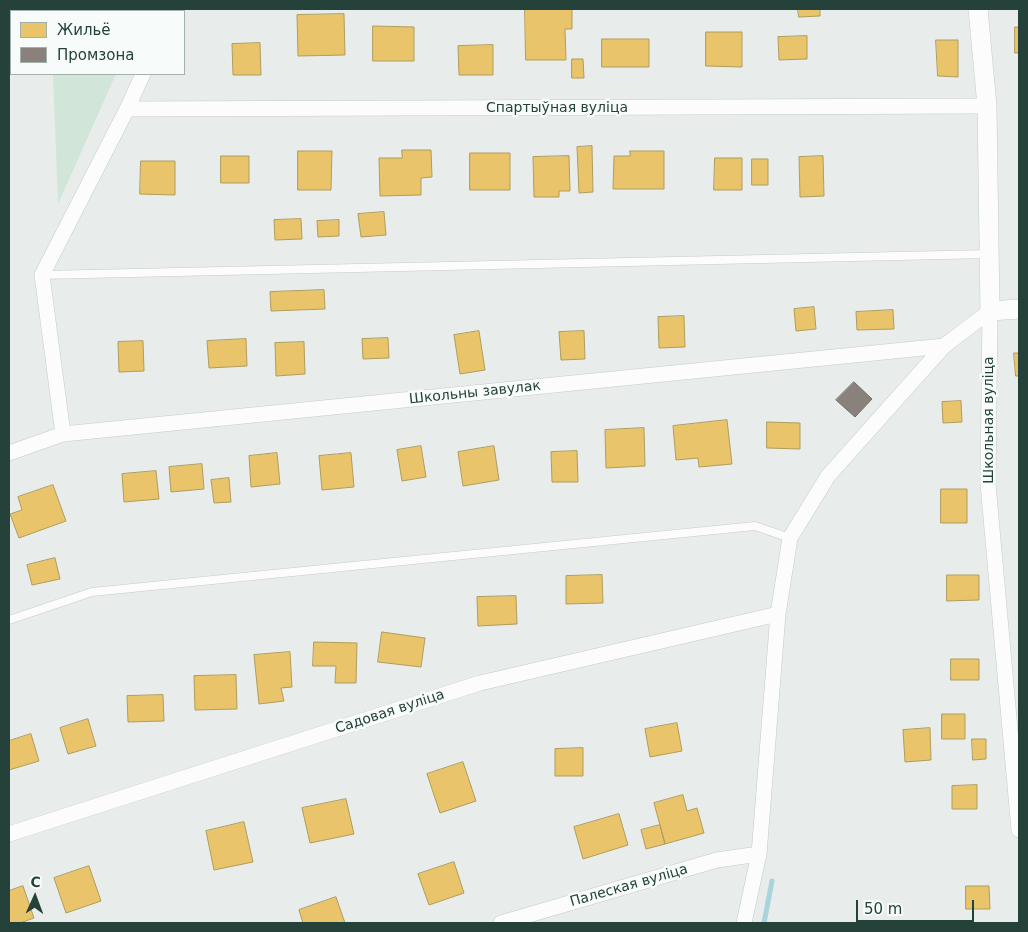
<!DOCTYPE html>
<html>
<head>
<meta charset="utf-8">
<style>
  body { margin:0 }
  #map { position:relative; width:1028px; height:932px; overflow:hidden; background:#e8edeb; font-family:"DejaVu Sans",sans-serif }
  canvas { display:block }
  .frame { position:absolute; inset:0; border:10px solid #24423a; pointer-events:none }
  .legend { position:absolute; left:10px; top:10px; width:175px; height:65px; box-sizing:border-box; background:#f7fbf9; border:1px solid #a3b1ad; margin:0; padding:6px 9px; list-style:none; font-size:15px; color:#24423a }
  .legend li { display:flex; align-items:center; gap:10px; height:25px }
  .legend b { width:25px; border:1px solid #a3b1ad }
  .north { position:absolute; left:10px; top:872px; width:50px; height:50px; -webkit-text-stroke:4px #f7fbf9; paint-order:stroke; rotate:2deg; font-size:14px; font-weight:700; line-height:20px; text-align:center; color:#24423a }
  .north::after { content:''; display:block; margin:auto; width:18px; height:22px; background:#24423a; clip-path:polygon(50% 0,100% 100%,50% 72%,0 100%) }
  .scale { position:absolute; left:856px; top:900px; width:118px; height:22px; box-sizing:border-box; border:2px solid #24423a; border-top:0; padding-left:6px; font-size:15px; line-height:18px; white-space:nowrap; color:#24423a; -webkit-text-stroke:4px #f7fbf9; paint-order:stroke }
</style>
</head>
<body>
<div id="map">
<canvas width="1028" height="932"></canvas>
<div class="frame"></div>
<ul class="legend">
<li><b style="height:14px;background:#e9c46a"></b>Жильё</li>
<li><b style="height:14px;background:#8a817c"></b>Промзона</li>
</ul>
<div class="north">С</div>
<div class="scale">50 m</div>
</div>
<script>
const context = document.querySelector('canvas').getContext('2d');
context.lineJoin = 'round';
function fill(path, color) {
  context.fillStyle = color;
  context.fill(path, 'evenodd');
}
function trace(path, color, width, dash) {
  context.strokeStyle = color;
  context.lineWidth = width;
  context.lineCap = dash ? 'butt' : 'round';
  context.setLineDash(dash || []);
  context.stroke(path);
}
function write(font, color, halo, rows, align = 'center') {
  context.font = font + ' "DejaVu Sans",sans-serif';
  context.lineWidth = 5;
  context.setLineDash([]);
  context.textBaseline = 'middle';
  context.strokeStyle = halo;
  context.fillStyle = color;
  for (const [text, x, y, turn = 0] of rows) {
    context.save();
    context.translate(x, y);
    context.rotate((+turn || 0) * Math.PI / 180);
    context.textAlign = isNaN(turn) ? turn : align;
    if (halo) context.strokeText(text, 0, 0);
    context.fillText(text, 0, 0);
    context.restore();
  }
}
fill(new Path2D(`
  M51,9H144L143,11H51Z
  M53,74H116L58,204Z`), '#d1e6d8');
const homes = new Path2D(`
  M525,9H572V29H565L566,60H526Z
  M798,9H820V16L799,17Z
  M344,14L345,55L298,56L297,15Z
  M373,26L414,27V61H373Z
  M1015,27H1019V53H1015Z
  M706,32H742V67L706,66Z
  M807,36V59L779,60L778,37Z
  M602,39H649V67H602Z
  M936,40H958V77L938,76Z
  M260,43L261,75H233L232,44Z
  M493,45V75H459L458,46Z
  M572,59H583L584,78H572Z
  M592,146L593,192L579,193L577,147Z
  M402,150H431L432,177L421,178V195L380,196L379,158H402Z
  M298,151H332L331,190H298Z
  M630,151H664V189H613L614,156H630Z
  M470,153H510V190H470Z
  M221,156H249V183H221Z
  M569,156L570,191H559V197H534L533,157Z
  M823,156L824,196L800,197L799,157Z
  M715,158H742V190H714Z
  M752,159H768V185H752Z
  M141,161H175V195L140,194Z
  M384,212L386,235L361,237L358,214Z
  M301,219L302,239L275,240L274,220Z
  M339,220V236L318,237L317,221Z
  M324,290L325,309L271,311L270,292Z
  M814,307L816,329L796,331L794,309Z
  M893,310L894,329L857,330L856,312Z
  M684,316L685,347L659,348L658,317Z
  M479,331L485,370L460,374L454,335Z
  M584,331L585,359L561,360L559,332Z
  M388,338L389,358L363,359L362,339Z
  M246,339L247,366L209,368L207,341Z
  M143,341L144,371L119,372L118,342Z
  M304,342L305,374L276,376L275,343Z
  M1014,353H1019V376H1016Z
  M961,401L962,422L943,423L942,402Z
  M727,420L732,464L699,467L698,458L676,460L673,426Z
  M767,422L800,423V449L767,448Z
  M644,428L645,466L606,468L605,430Z
  M421,446L426,477L402,481L397,450Z
  M494,446L499,480L463,486L458,452Z
  M577,451L578,482H552L551,452Z
  M277,453L280,484L251,487L249,456Z
  M351,453L354,487L322,490L319,456Z
  M202,464L204,489L171,492L169,467Z
  M156,471L159,499L124,502L122,474Z
  M229,478L231,502L214,503L211,480Z
  M53,485L66,521L19,538L10,514L22,510L18,497Z
  M941,489H967V523H941Z
  M55,558L60,579L32,585L27,565Z
  M602,575L603,603L566,604V576Z
  M947,575H979V600L947,601Z
  M516,596L517,624L478,626L477,597Z
  M382,632L425,638L421,667L378,662Z
  M314,642L357,643L356,683H335L336,666H313Z
  M290,652L292,687L281,688L284,701L259,704L254,655Z
  M951,659H979V680H951Z
  M236,675L237,709L195,710L194,676Z
  M163,695L164,721L128,722L127,696Z
  M942,714H965V739H942Z
  M88,719L96,746L68,754L60,728Z
  M677,723L682,751L650,757L645,729Z
  M930,728L931,760L905,762L903,730Z
  M31,734L39,761L9,770V741Z
  M972,739H986V759L973,760Z
  M583,748V776H555V749Z
  M463,762L476,801L440,813L427,774Z
  M977,785V809H952V786Z
  M683,795L687,811L697,808L704,833L665,844L654,803Z
  M346,799L354,834L310,843L302,808Z
  M619,814L628,845L583,859L574,827Z
  M244,822L253,862L214,870L206,831Z
  M660,825L665,844L646,849L641,830Z
  M454,862L464,893L429,905L418,874Z
  M89,866L101,901L66,913L54,878Z
  M23,886L34,918L20,923H9V891Z
  M966,886H989L990,909H966Z
  M336,897L345,923H303L299,910Z`);
fill(homes, '#e9c46a');
trace(homes, '#ae9d5c', 1);
const industry = new Path2D(`
  M854,382L872,399L855,417L836,400Z`);
fill(industry, '#8a817c');
trace(industry, '#6b6e68', 1);
trace(new Path2D(`
  M764,923L772,881`), '#a9d4db', 5);
const service = new Path2D(`
  M42,275L989,254
  M9,620L92,592L755,526L790,538`);
const minor = new Path2D(`
  M171,11L172,9
  M127,109L987,106
  M990,311L988,484L1019,830
  M63,434L42,275L127,109L143,74
  M9,453L63,434L944,346
  M9,834L480,683L778,614
  M501,923L717,860L759,854
  M744,923L759,854L778,614L790,538L828,476L944,346L990,311`);
const tertiary = new Path2D(`
  M978,9L987,106L990,311L1019,309`);
trace(service, '#c5cac8', 9);
trace(minor, '#c5cac8', 16);
trace(tertiary, '#c5cac8', 20);
trace(service, '#fcfcfc', 8);
trace(minor, '#fcfcfc', 15);
trace(tertiary, '#fcfcfc', 19);
write('14px', '#24423a', '#f7fbf9', [
  ["Спартыўная вуліца",557,108],
  ["Школьны завулак",475,393,-6],
  ["Школьная вуліца",989,420,-90],
  ["Садовая вуліца",390,712,-18],
  ["Палеская вуліца",629,886,-16]
]);
</script>
</body>
</html>
